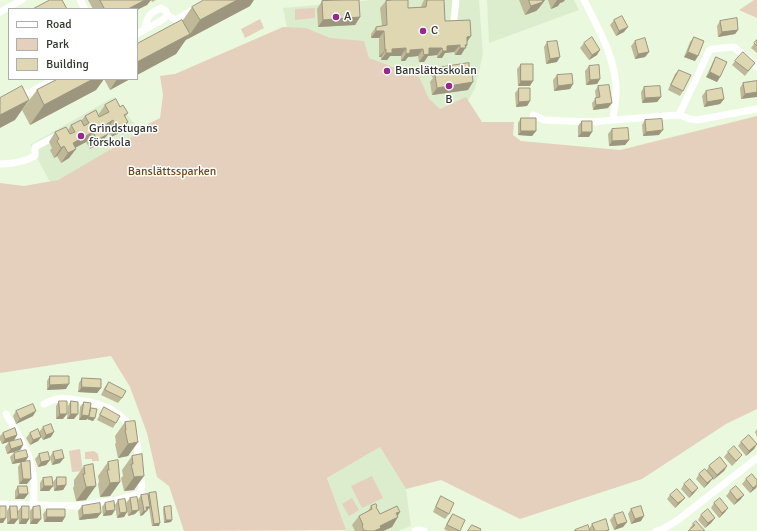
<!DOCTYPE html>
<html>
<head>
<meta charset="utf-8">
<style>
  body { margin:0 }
  #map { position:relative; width:757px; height:531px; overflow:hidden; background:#eaf9de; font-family:Signika,sans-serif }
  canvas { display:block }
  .legend { position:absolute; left:8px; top:8px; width:130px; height:72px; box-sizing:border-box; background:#fff; border:1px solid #adafab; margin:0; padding:5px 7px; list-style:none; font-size:12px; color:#32372d }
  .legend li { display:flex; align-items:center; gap:8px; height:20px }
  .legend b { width:20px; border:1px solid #adafab }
</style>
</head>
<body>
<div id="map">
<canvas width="757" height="531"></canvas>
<ul class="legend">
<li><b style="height:5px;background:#fff"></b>Road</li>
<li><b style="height:11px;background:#e4d0bc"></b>Park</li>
<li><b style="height:11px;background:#ded7b2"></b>Building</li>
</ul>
</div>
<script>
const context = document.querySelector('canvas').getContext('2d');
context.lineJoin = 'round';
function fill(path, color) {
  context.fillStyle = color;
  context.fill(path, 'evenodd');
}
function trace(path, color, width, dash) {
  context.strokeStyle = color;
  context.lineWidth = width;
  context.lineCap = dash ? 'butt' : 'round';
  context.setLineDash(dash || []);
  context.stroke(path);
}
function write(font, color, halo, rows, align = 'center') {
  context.font = font + ' Signika,sans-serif';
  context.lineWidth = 3;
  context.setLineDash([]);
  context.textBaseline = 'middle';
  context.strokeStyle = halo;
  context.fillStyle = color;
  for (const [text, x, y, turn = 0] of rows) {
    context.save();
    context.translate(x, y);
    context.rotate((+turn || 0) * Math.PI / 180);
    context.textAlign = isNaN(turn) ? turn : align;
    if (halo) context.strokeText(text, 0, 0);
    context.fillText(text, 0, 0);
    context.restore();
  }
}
fill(new Path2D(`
  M371,0H479L483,54L475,88L466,105L316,171L283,8Z
  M487,0H574L579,10L489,43Z
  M114,97L140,132L58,180L50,182L30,145Z
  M380,447L406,489L411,526L398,531H346L327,478Z`), '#dcedcd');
fill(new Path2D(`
  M754,0H757V18L739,10Z
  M315,8V18L295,20V9Z
  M260,19L264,28L245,38L241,29Z
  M283,27L306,28L330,38L364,41L369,58L419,77L429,99L440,109L466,97L482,122H514L513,135L521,141L620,150L757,116V409L726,424L642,479L520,519L441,480L406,489L380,447L327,478L346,530L184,531L169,486L157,477L147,433L130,387L111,356L0,373V183L24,186L58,180L140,132L144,126L160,118L163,95L160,76L175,74Z
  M80,449L83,471L72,472L69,451Z
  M94,451L98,454L99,461H92V459H85V452Z
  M372,476L383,498L362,508L351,486Z
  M352,498L359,510L349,516L342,504Z`), '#e4d0bc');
trace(new Path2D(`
  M80,0L85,9
  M584,0C598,28 614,55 616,86C617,97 614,109 613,120L679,115L690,119L697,120L757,109
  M0,12L22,0
  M167,15L176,20L210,0
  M454,19L456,0
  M137,34L164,19L167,15L166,11L161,8C148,14 148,16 144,30
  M0,105L21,94L31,92L54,79
  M533,115L544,120L594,122L613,120
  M679,115L709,51L712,49L734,47L757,67
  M0,164C13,164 24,162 35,156V147L58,135
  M6,414C26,448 38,464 33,506
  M0,504L78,506L117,500L141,493C144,485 139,474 138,466C137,456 139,445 135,435C124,411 102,403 77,400C63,398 57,397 44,404
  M415,531L419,530L424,531
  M656,531L663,529L678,520L757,458`), '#fff', 7);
fill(new Path2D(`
  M88,0H156L152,2L151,0L147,5L137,9H93Z
  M424,0H444L445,21L471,36L467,42V45L461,55H455L454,52L445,53L442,58H437V55L428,56L424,62H419L418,56L408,57L405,61H401V56H390L387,60H381V57H379V38H371V34L376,27L382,26L380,8L386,1L408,8L421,7L422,4Z
  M519,0H545L539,8L536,11L525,15Z
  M548,0H565L563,2L560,3L558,6L551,9Z
  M322,1L360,17L355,25L318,27L317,9Z
  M250,6L185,40L176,54L137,75V44L183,20L192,7Z
  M614,20L624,32L616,36L610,25Z
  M720,21L738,30L735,34L718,37L717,26Z
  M694,37L695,61L684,57L690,42Z
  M757,40V53L751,48Z
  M635,41L649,52L645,57L635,59L631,46Z
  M547,42L557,62L546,64L544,47Z
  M584,43L597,55L589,60L580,48Z
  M716,57L720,77L717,82L706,77L713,62Z
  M735,61L755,63L745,76L732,65Z
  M521,64L530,86H518L517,69Z
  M589,66L600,79L597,84L586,85L585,71Z
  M437,68L469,69L468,90L432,95L430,82L433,78L431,75Z
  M679,70L683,91L680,96L668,90L675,74Z
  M557,75L573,84L570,89L554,91L553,80Z
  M58,79H104L96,90L30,125L22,110L37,90Z
  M104,79H130L110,90Z
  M757,81L741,99L740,88L743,83Z
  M598,86L608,108L593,110L592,103L596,98L595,91Z
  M644,87L661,97L657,102L642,103L641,92Z
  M519,88L530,101L527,106L516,107L515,93Z
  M706,91L724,99L720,104L704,107L702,96Z
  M105,105L120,107L128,113L125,117L128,122L121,132L111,137L107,130L101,143L90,149L86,142L75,148L76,149L69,158L61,163L57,156L54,158L50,150L52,148L49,142L55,132L68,130L71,125L81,121L85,116L100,117L98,115Z
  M521,118L536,131L532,136L518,135V123Z
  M645,120L659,135L643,136L642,125Z
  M582,121L589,137H578V126Z
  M612,129L629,140L625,145L609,146L608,134Z
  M50,376L66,389L47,390V381Z
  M82,378L101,388L97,393L78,392L79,383Z
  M109,382L122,398L118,403L101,395L105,387Z
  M59,401L63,419H56V406Z
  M71,401L74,419H67L68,406Z
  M84,402L90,410L91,408L95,418L93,421L87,419L88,418L86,420H79L80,407Z
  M104,407L116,423L113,428L97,420Z
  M16,411L33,416L16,424L13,416Z
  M125,422L138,442L128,456L118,458L115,444L116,443L115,436Z
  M43,427L51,437L43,440L41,437L38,441L30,445L26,438L30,433L39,432Z
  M757,429V437L755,432Z
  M3,433L17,435L14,440L2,444L0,440V436Z
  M9,442L23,445L20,450L7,454L5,447Z
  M741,442L757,444L754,449L746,456L738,446Z
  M53,452L60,463L52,465L50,457Z
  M728,452L742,455L738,460L732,466L724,457Z
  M14,453L25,462L27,484H19L18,467L21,462L12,464L10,457Z
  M39,454L50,460L46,465L38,467L35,459Z
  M142,454L134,490L124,491L121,478L123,476L122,470L132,456Z
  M108,462L120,482L110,496L100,497L98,484L99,482L98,476Z
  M93,464L86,500L76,501L73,488L74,486V480L84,466Z
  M709,466H727L724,471L713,480L712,479L710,482L704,488L696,479L699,474L707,470Z
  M57,477L66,485L63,490L54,491L53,482Z
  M43,478L53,486L49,491H40V483Z
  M746,479L756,488L750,493L742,484Z
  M684,484L698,488L694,493L689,498L681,489Z
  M18,486L28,494L24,499H15V491Z
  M730,491L744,495L740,500L734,505L726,496Z
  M149,493L159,526H152L149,508L143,515L140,516L138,500L141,495L148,494Z
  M670,495L685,498L675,508L667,499Z
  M441,496L449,514L445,519L433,512L438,501Z
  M130,498L135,514L128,516L126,503Z
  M118,500L127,512L124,517L117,518L115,505Z
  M105,503L112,515L103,516L102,507Z
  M714,503L728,508L725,512L719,518L711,508Z
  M10,506L18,519L14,524H7V511Z
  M22,506L29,519L26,524H19L18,511Z
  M82,506L101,513L97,518L79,520L78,511Z
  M371,506L376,508L380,514L400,512L392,527L383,531H355L352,525L359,516L368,511Z
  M33,507L41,519L37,524H30V511Z
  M164,507L171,522L164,523L163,509Z
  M47,509L65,517L62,522H44L43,514Z
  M631,509L641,521L631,524L628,514Z
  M453,514L460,531H447L444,529L449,519Z
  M614,515L627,522L623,527L614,530L610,520Z
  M701,515L715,518L711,523L705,528L698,520Z
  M592,524L609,530L608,531H574L575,530L589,529Z
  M693,524L705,531L690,529V528Z`), '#bfb999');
fill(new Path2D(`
  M145,0H151L147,5L137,10V9H128Z
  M237,0H254L250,6L186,40L200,20Z
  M542,0H545L539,8L536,11L525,15L531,6Z
  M557,0H565L563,2L560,3L558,6L551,9Z
  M360,17L355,25L318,27L323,20Z
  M628,27L624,32L616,36L619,31Z
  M738,30L735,34L718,37L722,32Z
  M376,31H384L379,38H371Z
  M190,34L176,54L137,75V62Z
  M471,36L466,43L467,37Z
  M460,45L454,52L445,53L442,58H437L447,46Z
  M465,45H467L461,55H455L460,48Z
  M406,48L401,56H390L387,60H381L386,53L392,49Z
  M429,48H442L437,55L428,56L424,62H419Z
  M386,49L381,57H379L385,50Z
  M423,49L418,56L408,57L405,61H401L406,54L410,50Z
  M600,50L597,55L589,60L592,55Z
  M649,52L645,57L635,59L638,54Z
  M688,52L698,56L695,61L684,57Z
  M560,57L557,62L546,64L550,59Z
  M710,72L720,77L717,82L706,77Z
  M93,79H104L96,90L30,125L44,105Z
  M117,79H130L110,90Z
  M600,79L597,84L586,85L590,80Z
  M521,81H533L530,86H518Z
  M473,82L468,90L432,95L437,88Z
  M573,84L570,89L554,91L558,86Z
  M757,92V97L741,99L745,94Z
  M661,97L657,102L642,103L645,98Z
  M724,99L720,104L704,107L707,102Z
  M29,100L15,120L0,128V115Z
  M530,101L527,106L516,107L519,102Z
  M612,103L608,108L593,110L596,105Z
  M113,120L107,130L97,135L104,126Z
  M128,122L121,132L111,137L117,128Z
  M663,130L659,135L643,136L646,132Z
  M521,131H536L532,136L518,135Z
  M93,132L86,142L67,152L73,143Z
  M582,132H592L589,137H578Z
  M108,134L101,143L90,149L97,140Z
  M629,140L625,145L609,146L612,141Z
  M64,146L57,156L54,158L61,148Z
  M76,149L69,158L61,163L68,153Z
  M69,384L66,389L47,390L50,385Z
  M82,387L101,388L97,393L78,392Z
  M36,411L33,416L16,424L20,419Z
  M60,414H67L63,419H56Z
  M71,414H78L74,419H67Z
  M82,415L89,416L86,420H79Z
  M89,417L95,418L93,421L87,419Z
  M54,432L51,437L43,440L46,435Z
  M17,435L14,440L2,444L5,439Z
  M41,437L38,441L30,445L33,440Z
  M138,442L128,456L118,458L128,444Z
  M757,444L754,449L746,456L749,451Z
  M23,445L20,450L7,454L11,449Z
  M28,457L25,462L12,464L15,460Z
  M64,458L60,463L52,465L55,460Z
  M50,460L46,465L38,467L41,462Z
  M727,466L724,471L713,480L717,475Z
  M144,476L134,490L124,491L134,477Z
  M713,478L710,482L704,488L707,483Z
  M23,479H31L27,484H19Z
  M120,482L110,496L100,497L110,483Z
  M66,485L63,490L54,491L57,486Z
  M757,485V486L756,488L750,493L753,488Z
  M44,486H53L49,491H40Z
  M96,486L86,500L76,501L86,487Z
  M698,488L694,493L689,498L692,493Z
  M19,494H28L24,499H15Z
  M744,495L740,500L734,505L737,500Z
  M685,498L675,508L678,503Z
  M146,507H150L143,515L140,516Z
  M728,508L725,512L719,518L722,513Z
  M115,510L112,515L103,516L106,511Z
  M139,510L135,514L128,516L132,511Z
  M127,512L124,517L117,518L120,513Z
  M400,512L395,519L398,517L392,527L383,531H374L396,513Z
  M101,513L97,518L79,520L83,515Z
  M644,516L641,521L631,524L635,519Z
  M47,517H65L62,522H44Z
  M6,518L3,523H0V519Z
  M715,518L711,523L705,528L708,523Z
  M11,519H18L14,524H7Z
  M22,519H29L26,524H19Z
  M33,519H41L37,524H30Z
  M166,520H172L171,522L164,523Z
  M627,522L623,527L614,530L617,525Z
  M160,523L159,526H152L154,524Z`), '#9b967d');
const building = new Path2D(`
  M50,0H62L67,9H33Z
  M100,0H145L128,9H105Z
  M204,0H237L200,20L192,7Z
  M344,0H359L360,17L323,20L322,1Z
  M393,0H408V8L426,7L427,0H444L445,21L470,20L471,36L467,37V45H465L466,48H460V45L447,46V51H443L442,48H429V54L424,55L423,49L410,50V53L406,54V48L392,49V53H386V49L385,50L384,31H376V27L387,25L386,1Z
  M529,0H542L543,2L531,6Z
  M622,16L628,27L619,31L614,20Z
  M737,18L738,30L722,32L720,21Z
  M182,20L190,34L137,62V44Z
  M592,37L600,50L592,55L584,43Z
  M694,37L704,41L698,56L688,52Z
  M645,38L649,52L638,54L635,41Z
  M757,40V46L754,43Z
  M557,41L560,57L550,59L547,42Z
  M743,52L755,63L748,71L735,61Z
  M716,57L727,62L720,77L710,72Z
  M469,63V69H472L473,82L437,88L435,75L439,74L437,68Z
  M521,64H533V81H521Z
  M599,65L600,79L590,80L589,66Z
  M679,70L691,75L683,91L671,85Z
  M572,74L573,84L558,86L557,75Z
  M58,79H93L44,105L37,90Z
  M757,81V92L745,94L743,83Z
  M609,85L612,103L596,105L595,98L600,97L598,86Z
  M22,86L29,100L0,115V98Z
  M660,86L661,97L645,98L644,87Z
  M519,88H530V101L519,102Z
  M722,88L724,99L707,102L706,91Z
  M116,99L120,107L123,105L128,113L124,115L128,122L117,128L113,120L104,126L108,134L97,140L93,132L73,143L76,149L68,153L64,146L61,148L57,141L59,139L55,132L66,127L70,134L75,132L71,125L81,120L84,126L89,123L85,116L96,110L99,117L109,112L105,105Z
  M521,118H536V131H521Z
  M662,119L663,130L646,132L645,120Z
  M582,121H592V132H582Z
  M628,128L629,140L612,141V129Z
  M50,376H69V384L50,385Z
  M82,378L101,379V388L82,387Z
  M109,382L126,391L122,398L105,390Z
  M59,401H67V414H60Z
  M71,401L78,402V414H71Z
  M84,402L91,403L89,416L82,415Z
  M33,404L36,411L20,419L16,411Z
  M104,407L120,416L116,423L100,415Z
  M91,408L97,409L95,418L89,417Z
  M135,421L138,442L128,444L125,430H126L125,422Z
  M51,424L54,432L46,435L43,427Z
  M15,428L17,435L5,439L3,433Z
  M38,429L41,437L33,440L30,433Z
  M749,435L757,444L749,451L741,442Z
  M21,439L23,445L11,449L9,442Z
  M734,446L742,455L736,461L728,452Z
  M26,450L28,457L15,460L14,453Z
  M62,450L64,458L55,460L53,452Z
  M48,452L50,460L41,462L39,454Z
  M142,454L144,476L134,477L131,464H133L132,456Z
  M720,457L727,466L717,475L709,466Z
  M118,460L120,482L110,483L107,470H109L108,462Z
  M30,461L31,479H23L21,462Z
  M93,464L96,486L86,487L83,474H85L84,466Z
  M705,469L713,478L707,483L699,474Z
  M752,474L757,480V485L753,488L746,479Z
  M52,477L53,486H44L43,478Z
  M57,477H66V485L57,486Z
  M690,479L698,488L692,493L684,484Z
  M18,486H27L28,494H19Z
  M736,486L744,495L737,500L730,491Z
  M677,489L685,498L678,503L670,495Z
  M156,492L160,523L154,524L149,493Z
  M148,494L150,507H146L147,511H144L141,495Z
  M441,496L454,503L449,514L436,507Z
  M137,497L139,510L132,511L130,498Z
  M720,498L728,508L722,513L714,503Z
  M125,499L127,512L120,513L118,500Z
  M114,501L115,510L106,511L105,503Z
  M100,503L101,513L83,515L82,506Z
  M376,504L377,506L376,507L380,514L397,506L400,512L396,513L398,517L380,526L381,528L374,531H366V530L364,531L362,526L363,525L359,516L372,509L371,506Z
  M0,506H6V518L0,519Z
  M10,506H17L18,519H11Z
  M22,506H29V519H22Z
  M40,506L41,519H33V507Z
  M171,506L172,520H166L164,507Z
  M641,506L644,516L635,519L631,509Z
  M47,509H65V517H47Z
  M708,509L715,518L708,523L701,515Z
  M623,512L627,522L617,525L614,515Z
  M453,514L465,520L460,531L447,525Z
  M606,519L609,530L605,531H595L592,524Z
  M696,521L705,531H688L695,525L693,524Z
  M472,525L481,529L480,531H468Z
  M588,525L590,531H575V530Z`);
fill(building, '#ded7b2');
trace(building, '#9b967d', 1);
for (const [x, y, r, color] of [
  [336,17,4,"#96298b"],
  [423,31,4,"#96298b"],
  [387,71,4,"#96298b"],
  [449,86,4,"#96298b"],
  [81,136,4,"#96298b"]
]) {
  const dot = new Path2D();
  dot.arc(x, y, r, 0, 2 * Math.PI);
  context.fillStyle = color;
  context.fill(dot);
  trace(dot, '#fff', 1.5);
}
write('12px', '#32372d', '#fff', [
  ["A",344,17],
  ["C",431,31],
  ["Banslättsskolan",395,71],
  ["B",449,100,"center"],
  ["Grindstugans",89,129],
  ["förskola",89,143]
], 'left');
write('12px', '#6e481a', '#fff', [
  ["Banslättssparken",172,172]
]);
</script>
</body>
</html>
